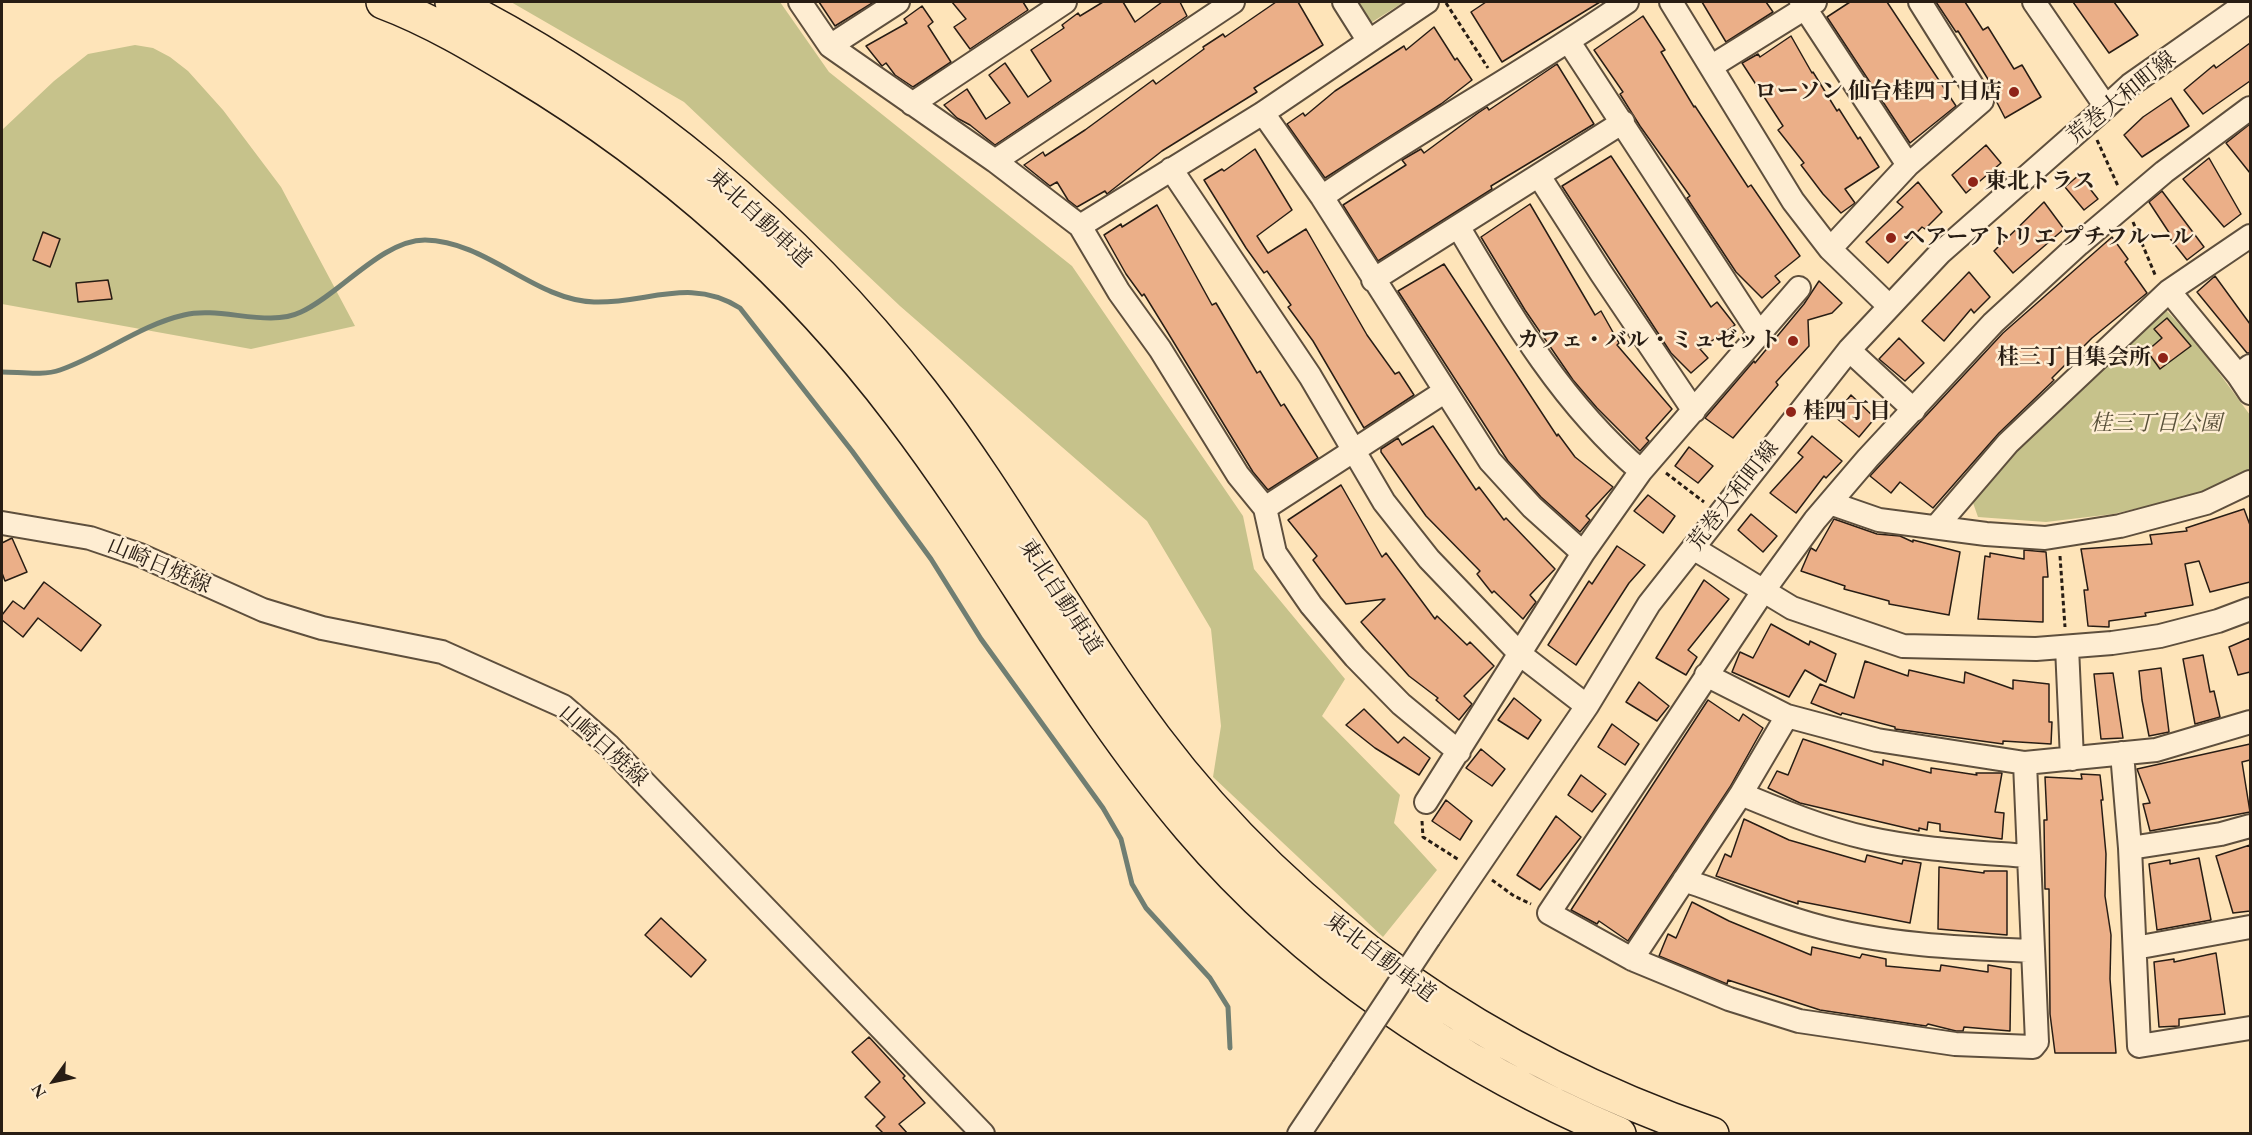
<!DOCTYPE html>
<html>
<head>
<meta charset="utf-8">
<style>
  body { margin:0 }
  #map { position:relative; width:2252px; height:1135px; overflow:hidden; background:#fee4b9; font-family:"EB Garamond",serif }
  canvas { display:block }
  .frame { position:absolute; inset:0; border:3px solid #281d14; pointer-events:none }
  .north { position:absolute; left:24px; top:1051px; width:60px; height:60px; -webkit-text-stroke:4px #feedd2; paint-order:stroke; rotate:237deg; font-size:16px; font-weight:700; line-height:24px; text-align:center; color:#281d14 }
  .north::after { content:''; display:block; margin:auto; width:21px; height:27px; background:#281d14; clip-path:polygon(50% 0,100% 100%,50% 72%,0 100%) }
</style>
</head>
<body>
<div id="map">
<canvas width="2252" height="1135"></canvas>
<div class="frame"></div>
<div class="north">N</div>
</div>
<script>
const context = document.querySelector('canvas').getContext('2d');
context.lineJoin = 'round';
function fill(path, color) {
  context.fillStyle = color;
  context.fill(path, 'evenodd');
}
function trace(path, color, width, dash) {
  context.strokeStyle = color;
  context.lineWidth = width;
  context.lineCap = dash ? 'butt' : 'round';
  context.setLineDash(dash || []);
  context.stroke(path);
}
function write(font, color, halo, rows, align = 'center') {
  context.font = font + ' "EB Garamond","Noto Serif JP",serif';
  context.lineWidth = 5;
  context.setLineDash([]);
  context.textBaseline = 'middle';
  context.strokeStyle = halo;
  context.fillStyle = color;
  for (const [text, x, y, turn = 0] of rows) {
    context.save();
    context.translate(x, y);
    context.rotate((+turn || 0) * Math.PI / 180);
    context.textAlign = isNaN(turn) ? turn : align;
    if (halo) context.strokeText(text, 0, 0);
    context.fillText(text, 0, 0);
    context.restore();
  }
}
fill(new Path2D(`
  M511,2H780L829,72L1072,266L1243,516L1254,569L1345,679L1322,716L1400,795L1394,823L1437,870L1383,937L1213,777L1221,726L1211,629L1147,521L900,306L684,102Z
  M1354,2H1404L1369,24Z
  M135,45L153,48L170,57L188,71L223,110L281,187L355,326L251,349L2,304V130L54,81L88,54Z
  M2166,310L2197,343L2250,415V469L2199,494L2113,514L2046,522L1978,517L1972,500C2030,432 2095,366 2166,310Z`), '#c6c28b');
trace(new Path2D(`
  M2,372C19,372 44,376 60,370C103,355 140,325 184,315C220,306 268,328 301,312C339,295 382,240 425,240C487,241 534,300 594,302C646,304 690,276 740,308L852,451L931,559L981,639L1103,808L1121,839L1132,884L1146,908L1210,978L1228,1007L1230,1048`), '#707e72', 5);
const building = new Path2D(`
  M819,2H874L835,26Z
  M952,2H1023L1028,10L970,49L954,27L966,19Z
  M1103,2H1123L1135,22L1162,2H1180L1187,16L995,145L970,125L957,118L944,105L967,89L986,119L1010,103L989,75L1005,63L1028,97L1051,81L1031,50L1064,28L1062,25L1078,13L1080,16Z
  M1276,2H1298L1323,45L1254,88L1257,92L1162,151L1112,190L1107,194L1105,191L1077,207L1068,200L1057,182L1050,186L1024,165L1043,152L1045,156L1085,130L1153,80L1156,84L1204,49L1203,47L1223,34L1225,37Z
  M1486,2H1600L1502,62L1471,12Z
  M1702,2H1766L1773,12L1726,42Z
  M1850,2H1887L1956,106L1910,143L1827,17Z
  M1936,2H1965L1983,30L1988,27L2014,69L2022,65L2041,97L2005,118L1988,85L1991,84L1958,31L1956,32Z
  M2073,2H2114L2138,35L2109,53Z
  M922,6L933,22L928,26L951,62L913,87L895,75L886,63L882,66L866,46L907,23L904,19Z
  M1643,16L1665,50L1661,52L1694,107L1695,106L1748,187L1751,185L1800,256L1775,276L1780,282L1762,298L1736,272L1687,198L1690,196L1640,126L1620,94L1623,92L1594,50Z
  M1434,27L1455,60L1457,58L1472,80L1441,104L1325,178L1287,124L1303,113L1305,116L1335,91L1404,46L1406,50Z
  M1791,36L1812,73L1813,72L1837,111L1839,109L1858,139L1860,137L1879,167L1845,189L1855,203L1841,213L1823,194L1801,165L1804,163L1778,130L1783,126L1742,63L1758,54L1760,57Z
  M2250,43V81L2203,114L2184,90L2214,65L2216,68Z
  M1557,64L1594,124L1491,186L1492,189L1378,261L1343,205L1406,165L1402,160L1421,149L1424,153L1478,113L1487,107L1489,110Z
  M2171,98L2189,126L2142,157L2124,135L2143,117Z
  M2250,124V173L2226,143Z
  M1986,145L2001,163L1966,193L1952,175Z
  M1255,149L1292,210L1257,236L1268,253L1306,229L1367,335L1395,374L1399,372L1414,395L1364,428L1313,341L1288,307L1291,305L1267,271L1264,273L1246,248L1204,180L1222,169L1224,171Z
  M1611,156L1711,307L1717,302L1735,325L1700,349L1708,358L1691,373L1671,353L1562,186Z
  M2209,158L2241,214L2224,227L2183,179Z
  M2079,175L2098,199L2084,210L2065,187Z
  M1918,182L1942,212L1925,229L1922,227L1888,263L1866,242L1903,207L1897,202Z
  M2162,191L2204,247L2187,260L2168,236L2170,234L2149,202Z
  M2044,202L2064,229L2013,273L1994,251Z
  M1530,204L1595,315L1601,311L1619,343L1617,345L1672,409L1646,438L1649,441L1640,451L1597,408L1573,380L1525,310L1481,237Z
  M1157,205L1212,305L1216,303L1257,373L1260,371L1281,406L1284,404L1318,458L1268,490L1253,472L1165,328L1144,294L1142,296L1126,274L1104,235L1121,224L1122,227Z
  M43,232L60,239L50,267L33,260Z
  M2112,237L2128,259L2125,262L2147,293L2092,338L2052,378L2054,380L2051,383L1999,433L1933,508L1900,482L1891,493L1870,476L2003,333Z
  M1444,264L1557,436L1558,434L1575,457L1613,487L1586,516L1590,520L1580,532L1541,497L1508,461L1398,291Z
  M1969,272L1990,297L1974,313L1971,309L1944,341L1922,321Z
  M2215,276L2250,324V353H2247L2197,292Z
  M108,280L112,299L78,302L76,283Z
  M1819,281L1842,303L1832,313L1808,320L1809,346L1776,382L1778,385L1733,438L1705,418L1754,361L1755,363L1804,304Z
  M2167,318L2191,346L2160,369L2147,351L2162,338L2154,329Z
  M1899,338L1924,363L1905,381L1879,359Z
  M1851,395L1875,418L1859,437L1834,416Z
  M1433,426L1476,490L1479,487L1504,520L1506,518L1555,569L1530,595L1536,602L1523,619L1494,591L1492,593L1477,574L1480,571L1426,516L1381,452V449L1398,438L1402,445Z
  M1812,436L1842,461L1826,478L1824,476L1796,513L1770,493L1803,457L1798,453Z
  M1689,447L1713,466L1698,483L1675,466Z
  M1341,485L1382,557L1386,553L1435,619L1437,616L1467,645L1470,642L1494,666L1464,696L1472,704L1459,720L1436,700L1438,698L1409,676L1361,622L1385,599L1346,604L1313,560L1317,556L1288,520Z
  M1648,495L1675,516L1663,533L1634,511Z
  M2244,509L2250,525V582L2210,592L2199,561L2185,564L2193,605L2145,613L2146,616L2109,621V627L2088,626L2084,590H2088L2081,549L2152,544L2150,535L2187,531L2186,528Z
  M1751,514L1777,536L1763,552L1738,530Z
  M1834,519L1877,534L1900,536L1913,542V540L1960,552L1949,615L1889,604V601L1844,589L1845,586L1801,571L1810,550L1811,548L1816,551Z
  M12,538L27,572L5,581L2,573V543Z
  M1617,546L1645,565L1629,583L1576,665L1548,645L1589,581L1592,584Z
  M2024,550L2046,552L2048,577H2043V622L1978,619L1985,556L1990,557V553L2024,559Z
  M1704,580L1729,599L1688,650L1697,657L1686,675L1656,658Z
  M44,582L101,625L81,651L38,618L23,637L2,620V615L13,601L24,609Z
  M1771,624L1809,645L1810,641L1836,654L1826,682L1805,670L1789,697L1732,672L1740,652L1753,658Z
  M2250,638V672L2238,675L2229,647Z
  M2203,655L2210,692L2214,691L2220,717L2195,724L2183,659Z
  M1865,661L1908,676L1909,670L1964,683L1965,672L2013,689V680L2049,684V722H2052L2051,744L2003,741V744L1895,729V727L1842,713L1841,715L1811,703L1820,684L1854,698Z
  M2161,668L2169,732L2149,736L2142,700L2139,671Z
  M2113,673L2123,738L2101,739L2094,674Z
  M1639,682L1669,706L1657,721L1626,702Z
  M1514,698L1541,720L1528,739L1498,720Z
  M1708,700L1739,721L1743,714L1763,728L1730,787L1628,941L1599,921L1597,924L1571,910Z
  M1364,709L1398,743L1404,737L1430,758L1419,775L1375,748L1346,725Z
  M1612,724L1639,744L1625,765L1598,747Z
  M1803,739L1883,765V760L1931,773V768L1977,775L1976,773H2002L1995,812L2004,813L2002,839L1940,831V824L1928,822L1927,830L1919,828V831L1800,803L1768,788L1777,771L1788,775Z
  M2250,744V760L2242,762L2250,812L2150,831L2143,804L2150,803L2137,769Z
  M1481,749L1505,769L1492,786L1466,768Z
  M2081,774L2100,775L2103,800H2101L2106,854L2105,896L2111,935L2110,979L2116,1053H2055L2050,1014L2049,889H2045L2044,820H2047L2045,777L2082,779Z
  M1581,775L1606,794L1592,812L1568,795Z
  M1446,800L1472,821L1460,840L1432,821Z
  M1556,816L1581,837L1540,890L1517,875Z
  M1744,819L1789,840L1865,862L1867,855L1902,864L1903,860L1921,863L1910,923L1798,901V904L1716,876L1725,854L1731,857Z
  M2250,845V911L2233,913L2216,856Z
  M2199,858L2211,920L2157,930L2149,864L2170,860V864Z
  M1939,867L1984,873V871H2007V935L1938,929Z
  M1692,902L1729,921L1811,955L1812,947L1860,958L1862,954L1886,959V966L1940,971L1941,965L1988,972V965L2011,969L2010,1031L1964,1027L1963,1031H1956L1928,1024L1926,1026L1820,1010L1728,980L1727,984L1659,956L1668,934L1676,938Z
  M661,918L706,960L691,977L645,935Z
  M2216,953L2225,1014L2179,1019V1026L2159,1027L2154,962L2174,959V962Z
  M869,1037L905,1076L903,1078L925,1103L899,1124L908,1134H884L876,1126L885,1117L865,1097L880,1082L852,1052Z`);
fill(building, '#ebaf88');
trace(building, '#281d14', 1.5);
const minor = new Path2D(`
  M800,2L830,46L995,161L1080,226L1119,292L1160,349L1238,475L1265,508L1275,553L1311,605L1355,657L1401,704L1459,752
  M1344,2L1368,40
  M1671,2L1793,201L1830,249L1889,306
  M1801,2L1908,165
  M2034,2L2106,107
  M1569,42L1759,333
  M830,46L898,2
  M1712,66L1815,2
  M912,104L1065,2
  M1263,113L1322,197L1490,461L1532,507L1583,553
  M995,161L1233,2
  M1171,169L1310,376L1384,502L1429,559L1521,655L1587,706
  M1539,176L1601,273L1694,411
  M1322,197C1421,128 1527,71 1627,2
  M1080,226L1263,113L1427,2
  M1459,228C1511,316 1562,404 1641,471
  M1830,249L1908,165L1982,101L1920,2
  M1373,280L1623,122
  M2169,291L2238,375L2250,366
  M1849,350L1914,410
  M2238,375L2250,393
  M1830,503L1879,520L1986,534L2045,538L2120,526L2206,503L2250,482
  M1265,508L1444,392
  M2,523L90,538L140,555L263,610L322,628L442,652L563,706L608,745L983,1134
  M1936,527L2008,443L2169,291L2250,236
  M1693,548L1792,608L1903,646L2036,649L2112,643L2160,636L2218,621L2250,609
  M2067,647L2072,759
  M1706,675L1787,716L1877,740L2025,763L2156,750L2250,722
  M2122,753L2130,848L2139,1046L2250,1028
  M2025,763L2037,1042L2033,1047L1955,1044L1799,1021L1729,999L1632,959L1549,913L1764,590L1815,520L1868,458L1993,323L2079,244L2164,172L2250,108
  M1741,794C1782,811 1823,828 1867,838C1920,850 1975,852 2028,856
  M1426,802L1583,553L1641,471L1799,288
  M2130,848L2221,834L2250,826
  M1684,880C1726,894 1767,912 1810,924C1882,945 1959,948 2033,951
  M1429,938L1587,706L1649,604L1849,350L1940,253L2106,107L2130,85L2248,2
  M2135,948L2250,927
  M1632,959L1741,794L1787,716
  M1299,1134L1343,1068`);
const highway = new Path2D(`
  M383,2C431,20 476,47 519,73C667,162 796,277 900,414C1003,549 1079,698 1190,828C1304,962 1458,1066 1619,1134
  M452,2C635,95 796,229 922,392C1007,502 1072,627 1155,738C1295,924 1493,1059 1712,1134`);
trace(minor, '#5e4f3d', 26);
trace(highway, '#281d14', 36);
trace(new Path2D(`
  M1446,3L1488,68
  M2097,140L2118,186
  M2133,222L2156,277
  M1666,473L1704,502
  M2060,556L2065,627
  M1422,821L1423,837L1459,860
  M1492,880L1514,896L1531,904`), '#281d14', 3, [4.5, 3]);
trace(minor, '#feedd2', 22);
trace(highway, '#fee4b9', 33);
const minorBridge = new Path2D(`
  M1343,1068L1429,938`);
trace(minorBridge, '#5e4f3d', 26, []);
trace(minorBridge, '#feedd2', 22);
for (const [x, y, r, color] of [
  [2014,92,6,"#8f2418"],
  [1973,182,6,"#8f2418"],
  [1891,238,6,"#8f2418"],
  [1793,341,6,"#8f2418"],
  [2163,358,6,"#8f2418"],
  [1791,412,6,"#8f2418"]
]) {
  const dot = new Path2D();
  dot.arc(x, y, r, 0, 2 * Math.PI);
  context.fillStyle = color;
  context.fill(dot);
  trace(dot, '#feedd2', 2);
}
write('bold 22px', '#281d14', '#feedd2', [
  ["ローソン 仙台桂四丁目店",2002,92],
  ["東北トラス",1985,182,"left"],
  ["ヘアーアトリエ プチフルール",1903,238,"left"],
  ["カフェ・バル・ミュゼット",1781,341],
  ["桂三丁目集会所",2151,358],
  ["桂四丁目",1803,412,"left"]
], 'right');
write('22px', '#281d14', '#feedd2', [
  ["荒巻大和町線",2122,98,-39],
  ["東北自動車道",759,219,43],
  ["荒巻大和町線",1734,496,-52],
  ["山崎日焼線",159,566,23],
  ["東北自動車道",1060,597,57],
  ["山崎日焼線",603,746,42],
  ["東北自動車道",1380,958,37]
]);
write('italic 22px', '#574f38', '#feedd2', [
  ["桂三丁目公園",2156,424]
]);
</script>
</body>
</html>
